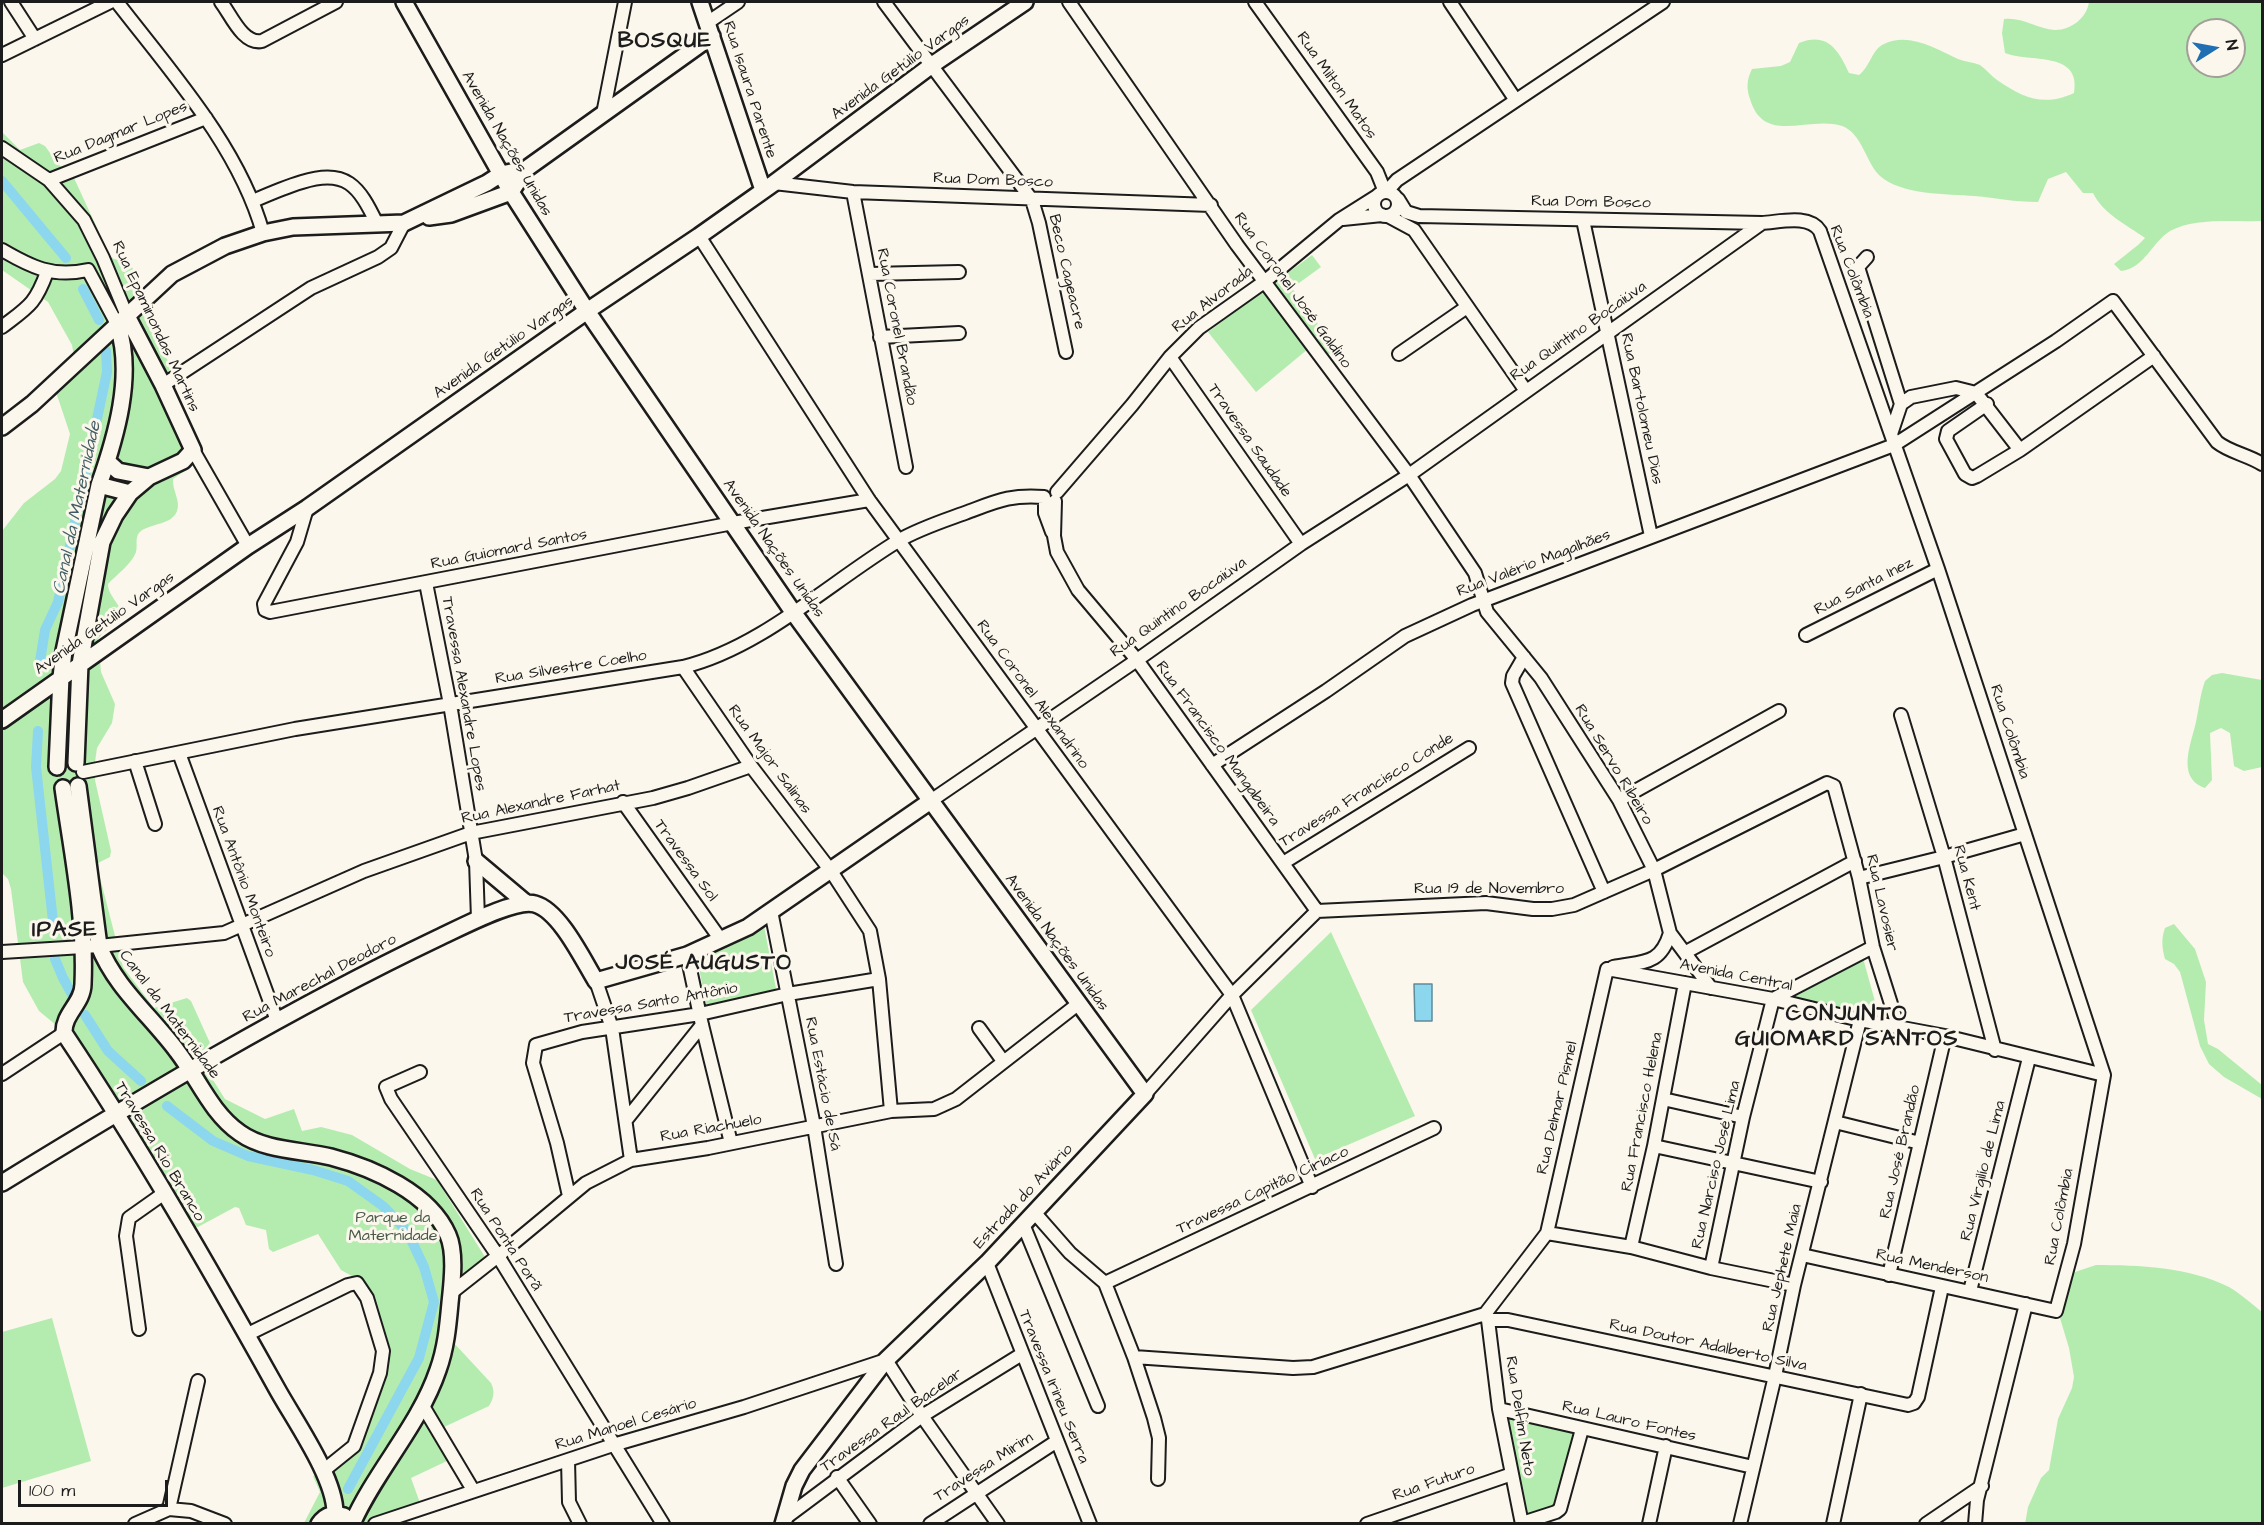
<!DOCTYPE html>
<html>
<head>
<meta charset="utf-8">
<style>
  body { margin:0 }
  #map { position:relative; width:2264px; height:1525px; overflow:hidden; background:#fbf7ec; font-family:"Architects Daughter",sans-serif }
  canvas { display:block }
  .frame { position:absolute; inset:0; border:3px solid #1c1c1c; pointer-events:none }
  .north { position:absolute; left:2186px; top:18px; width:60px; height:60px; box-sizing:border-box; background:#fbf7ec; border:2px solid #a29f99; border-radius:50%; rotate:79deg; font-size:16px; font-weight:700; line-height:24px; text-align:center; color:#1c1c1c }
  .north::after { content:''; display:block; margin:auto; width:21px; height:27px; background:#1f6fb2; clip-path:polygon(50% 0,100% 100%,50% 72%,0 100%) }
  .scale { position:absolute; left:18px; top:1480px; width:150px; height:27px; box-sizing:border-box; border:3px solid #1c1c1c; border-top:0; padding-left:8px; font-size:18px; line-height:21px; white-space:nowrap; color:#1c1c1c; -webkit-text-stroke:4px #fbf7ec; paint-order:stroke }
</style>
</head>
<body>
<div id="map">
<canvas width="2264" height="1525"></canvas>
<div class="frame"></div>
<div class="north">N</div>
<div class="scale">100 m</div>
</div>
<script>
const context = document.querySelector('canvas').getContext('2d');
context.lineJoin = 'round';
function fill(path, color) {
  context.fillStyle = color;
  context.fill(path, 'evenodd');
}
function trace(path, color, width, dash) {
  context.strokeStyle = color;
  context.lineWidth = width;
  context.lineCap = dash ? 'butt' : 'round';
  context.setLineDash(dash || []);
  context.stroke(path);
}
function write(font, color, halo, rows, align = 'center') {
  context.font = font + ' "Architects Daughter",sans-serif';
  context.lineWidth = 6;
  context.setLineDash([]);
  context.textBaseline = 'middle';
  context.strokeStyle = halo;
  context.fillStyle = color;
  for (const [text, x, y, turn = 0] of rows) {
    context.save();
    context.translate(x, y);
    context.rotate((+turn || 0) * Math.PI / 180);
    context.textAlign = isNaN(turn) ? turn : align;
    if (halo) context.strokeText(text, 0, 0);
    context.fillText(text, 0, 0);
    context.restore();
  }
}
fill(new Path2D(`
  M2089,2H2262V221C2235,222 2195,217 2170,231C2151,243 2145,268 2121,271L2114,264L2138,245L2145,238C2127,225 2103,214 2093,193H2083L2066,172L2048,179L2038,202C2014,202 1997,198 1974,196C1948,194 1901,195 1880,176C1866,163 1862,133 1842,126C1808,115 1764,146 1750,99C1746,88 1747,79 1752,69L1781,66L1790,62L1799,43C1827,32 1838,49 1849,73L1859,75C1870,67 1872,49 1884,44C1909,32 1936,49 1958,59C1965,62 1973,62 1980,65C1986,69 1991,76 1997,80C2023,98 2044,107 2074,93C2082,50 2028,63 2005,53L2002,33L2004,19C2023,17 2037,29 2055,30C2072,30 2087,17 2089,2ZM2198,30H2234V66H2198Z
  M2,132L20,150L39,143L45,146L58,164L74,178L110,256L114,259L128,262L139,277L143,311L169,363L171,386L203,455L201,460L173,479C172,490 181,501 177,511C172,525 152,523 141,531C134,536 138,545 136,552C132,564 116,575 108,584C108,596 121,604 123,617L103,633L98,639L101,672L115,704L112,723L97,748L95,762V780L111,851L110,857L98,863L97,866L123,967L154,1008L187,998L191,1001L210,1043L198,1056L225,1099L265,1119L294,1109L302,1131L321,1127L352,1135L410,1169L437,1180L485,1257L484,1262L473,1271L458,1299L453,1342L491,1383C495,1391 494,1398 489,1406L444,1427L446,1435L447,1461L411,1478L420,1503L419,1506L368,1523H304L320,1492L313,1476L329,1471L356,1448L385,1377L388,1358L361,1281L341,1270L318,1234L273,1252L269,1249L266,1230L246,1225L239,1208L235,1207L198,1227L192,1226L68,1035L39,1011L23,982L11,889L8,879L2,873V531L24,503L55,479L61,471L70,434L56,392L76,367L72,345L48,302L2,270Z
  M1312,255L1321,267L1292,288L1336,349L1321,360L1308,349L1256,392L1208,332Z
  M2222,673L2262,680V767L2244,771L2234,766L2230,733L2221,728L2210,733L2212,780L2205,788C2176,778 2191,744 2196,722C2199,708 2200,695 2205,681L2212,675Z
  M2174,924L2195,949L2206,982L2204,1020L2208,1044L2218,1049L2262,1085V1099L2224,1077L2209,1064L2200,1046L2180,972L2174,964L2165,959C2162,948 2161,939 2165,928Z
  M764,926L777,994L707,1009L697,958Z
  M1331,932L1415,1116L1315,1159L1251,1010Z
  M1863,958L1879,1016L1792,998Z
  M2096,1265C2139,1265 2189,1267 2229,1287C2241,1294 2252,1304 2262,1312V1523L2025,1524L2028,1507L2041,1478L2049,1470L2058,1419L2072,1388L2074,1377L2069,1348L2057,1308L2068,1279L2075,1272Z
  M52,1318L91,1461L2,1488V1332Z
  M1504,1416L1575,1433L1560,1493L1554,1505L1525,1516Z`), '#b4ecaf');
const water = new Path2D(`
  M1414,984H1432V1021H1415Z`);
fill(water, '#8cd7ed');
trace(water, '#5f8c99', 1.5);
trace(new Path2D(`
  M2,181L66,258
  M83,289L99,320
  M40,661L45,630L58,602L107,372L106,351
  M38,731L36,767L54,930
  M55,959L63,978L74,998
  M85,1015L108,1051L141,1081
  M167,1106L213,1141L248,1156L313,1170L348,1181L383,1206L407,1231L424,1267L434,1302L419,1358L348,1489`), '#8cd7ed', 10);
const minor = new Path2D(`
  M11,2L35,39
  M117,2C171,72 239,147 263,233
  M221,2C231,15 243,45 262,41L336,2
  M884,2L1032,200L1039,223L1066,352
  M1069,2L1237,245L1409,475L1475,573L1487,612L1541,678L1619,800L1654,870L1670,933L1711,988
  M1255,2L1377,172L1385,192
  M1450,2L1515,99
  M707,23L738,2
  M2,55L110,2
  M603,114L625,2
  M2,148L49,180L84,220L103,258L127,316
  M49,180L206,118
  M774,183L853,192L1211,205
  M1387,191L1397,180L1663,2
  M1374 204a12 12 0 1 1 24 0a12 12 0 1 1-24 0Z
  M853,192L906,467
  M1398,199L1406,212L1419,216L1762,223C1780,222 1809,214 1820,231L1938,569L2104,1075L2074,1244L2056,1311L1802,1255
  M253,201C269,194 285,187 302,182C346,168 359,186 377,224
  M1388,216L1414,230L1526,391
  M1343,219L1382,215
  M1583,220L1651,536
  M699,236L869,500L1232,995L1312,1187
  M2,250C31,267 53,278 88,270L118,326
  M1867,257L1858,267L1901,404
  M870,274L959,272
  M2,327C28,307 35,305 47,272
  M880,337L959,333
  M1399,354L1467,307
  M1170,357L1301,544
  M163,385L311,288L378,257L391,248L404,223
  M1987,404L1948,431L1946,439L1965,474L1972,478L1977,476L2020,450
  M1891,434L1901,404L1911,397L1956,388L1976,393L2020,450L2154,356
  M193,450L248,546
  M1057,492L1132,405L1170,357L1199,328L1264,282L1339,220L1377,196
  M1045,500V513L1052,532
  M1055,501L1054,536L1057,552L1078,590L1137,660L1317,911
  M307,508L297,542L264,604L265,610L270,612L733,523L869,500
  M426,583L450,704L476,861L478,919
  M1806,635L1938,569
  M1524,657L1513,676L1512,683L1604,892
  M683,667L751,766L831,871L870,931L879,979L891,1111
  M1901,715L1944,857L1995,1050
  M179,753L277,1021
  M135,761L155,824
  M1212,765L1326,691L1405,636L1472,605L1894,445L2056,341L2113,301L2217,442C2229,452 2248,455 2262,464
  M83,772L295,729L683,667C761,648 829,583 898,541C918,529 943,521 965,513C995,502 1010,494 1044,497
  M932,800L1137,660L1301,544L1409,475L1762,223
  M1619,800L1779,711
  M623,802L721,940
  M1283,863L1469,748
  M1859,878L1944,857L2025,834
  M771,911L814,1126L836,1264
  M1317,911L1486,903L1533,909H1552L1574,905L1654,870L1827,783L1834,786L1859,878L1873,947L1898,1026
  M2,952L99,946L224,933L364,871L471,833L653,798L688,788L751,766
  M1686,952L1855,861
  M687,955L702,1025L731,1143
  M1613,967C1643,961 1660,966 1670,933
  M1607,969L1773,999L1860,1020L1945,1036L2104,1075
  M596,981L612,1028L631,1160
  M979,1028L1003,1061
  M420,1072L386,1087L391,1099L498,1256L663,1524
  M2,1074L64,1033
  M1145,1094L1232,995L1317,911
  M1663,1099L1743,1117
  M626,1120L702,1025
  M1835,1122L1920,1143
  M1654,1146L1821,1182
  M569,1196L557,1143L533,1063L536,1045L582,1032L700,1014L788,994L879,979
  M1034,1212L1070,1253L1105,1283L1134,1357L1154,1418L1159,1438L1158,1479
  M1023,1224L1098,1406
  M1547,1233L1631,1247L1711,1268L1794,1285
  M1631,1247L1654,1146L1685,983
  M987,1263L1090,1524
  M1711,1268L1743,1117L1773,999L1873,947
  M1889,1275L1945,1036
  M1105,1283L1434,1128
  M1970,1291L2029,1058
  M451,1293L498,1256L586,1183L631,1160L708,1148L891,1111L934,1109L956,1099L1078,1004
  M1485,1314L1547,1233L1607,969
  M1485,1314L1488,1320L1499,1409L1522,1524
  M1488,1320H1508L1908,1405L1914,1403L1918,1397L1942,1287
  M139,1329L126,1236L129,1218L163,1194
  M246,1335L348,1285L357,1283L367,1298L383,1351L380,1373L354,1446L323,1471
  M1134,1357L1293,1368L1313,1367L1485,1314
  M423,1406L473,1490
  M1499,1409L1753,1467
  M568,1460L569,1502L580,1524
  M837,1477L870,1524
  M169,1509L198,1381
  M784,1519L922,1416L1022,1354
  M1522,1523L1556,1512L1560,1509L1582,1429
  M135,1524L169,1509L191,1511L225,1524
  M375,1524L613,1445L744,1407L886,1360L922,1416L998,1524
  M930,1524L1057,1441
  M1367,1524L1512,1474
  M1649,1524L1666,1446
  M1740,1524L1775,1376L1794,1285L1860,1020
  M1833,1524L1861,1394
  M1926,1524L1982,1486
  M1975,1524L1977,1500L2026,1304`);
const tertiary = new Path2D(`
  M404,2L511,192L587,311L793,612L1145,1094L987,1263L886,1360L802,1470L794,1486L783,1524
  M700,2L763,190
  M429,217L451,214L511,192L526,169L712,36
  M2,427L32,404L172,274L225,246L263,233L293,227L404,223L487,183L501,174L526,169
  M107,461L118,471L149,477
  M99,485L130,493
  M2,720L248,546L307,508L587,311L699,236L774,183L932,65L1025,2
  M76,763L80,664L102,542L115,515L130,493L149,477L183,461L193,450L163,385L127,316
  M57,767L61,677L64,651L99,485C116,437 134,376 118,326
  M78,786L99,946C115,987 151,1016 177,1051C198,1078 211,1113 240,1133C265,1151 302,1150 331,1157C373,1168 430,1193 448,1235C456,1253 452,1284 450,1303C448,1325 446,1348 438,1370C419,1426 376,1470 352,1524
  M63,788C72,852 86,919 83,984C83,1003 63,1014 64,1033C140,1147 209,1267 276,1387C294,1420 335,1477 335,1513
  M476,861L526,903
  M2,1183C144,1096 287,1010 438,938C458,929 515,898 535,904C560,911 583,960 596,981L687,955L748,927L932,800
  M319,1524C326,1514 333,1513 344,1516`);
trace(minor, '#1c1c1c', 16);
trace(tertiary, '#1c1c1c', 20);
trace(minor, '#fbf7ec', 12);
trace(tertiary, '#fbf7ec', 15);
write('16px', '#1c1c1c', '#fbf7ec', [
  ["Avenida Getúlio Vargas",901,68,-36],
  ["Rua Milton Matos",1336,86,55],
  ["Rua Isaura Parente",749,90,72],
  ["Rua Dagmar Lopes",121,133,-22],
  ["Avenida Nações Unidas",506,144,60],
  ["Rua Dom Bosco",993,181,2],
  ["Rua Dom Bosco",1591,203,1],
  ["Beco Cageacre",1066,272,77],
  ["Rua Colômbia",1851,272,69],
  ["Rua Coronel José Galdino",1292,291,54],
  ["Rua Alvorada",1213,300,-38],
  ["Rua Epaminondas Martins",155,327,65],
  ["Rua Coronel Brandão",896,327,79],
  ["Rua Quintino Bocaiúva",1579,332,-35],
  ["Avenida Getúlio Vargas",504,348,-35],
  ["Rua Bartolomeu Dias",1641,409,78],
  ["Travessa Saudade",1249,441,55],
  ["Avenida Nações Unidas",773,549,55],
  ["Rua Guiomard Santos",509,550,-11],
  ["Rua Valério Magalhães",1534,564,-21],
  ["Rua Santa Inez",1864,587,-27],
  ["Rua Quintino Bocaiúva",1179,608,-35],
  ["Avenida Getúlio Vargas",105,624,-35],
  ["Rua Silvestre Coelho",571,668,-9],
  ["Travessa Alexandre Lopes",463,694,80],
  ["Rua Coronel Alexandrino",1032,695,54],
  ["Rua Colômbia",2009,732,72],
  ["Rua Francisco Mangabeira",1217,744,54],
  ["Rua Major Salinas",769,760,54],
  ["Rua Servo Ribeiro",1613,765,59],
  ["Travessa Francisco Conde",1367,791,-32],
  ["Rua Alexandre Farhat",541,803,-12],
  ["Travessa Sol",685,861,54],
  ["Rua Kent",1966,878,75],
  ["Rua Antônio Monteiro",243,882,70],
  ["Rua 19 de Novembro",1489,890],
  ["Rua Lavosier",1881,903,77],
  ["Avenida Nações Unidas",1056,943,54],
  ["Avenida Central",1736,976,11],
  ["Rua Marechal Deodoro",320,979,-28],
  ["Travessa Santo Antônio",651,1004,-10],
  ["Canal da Maternidade",169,1015,53],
  ["Rua Estácio de Sá",822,1084,79],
  ["Rua Delmar Pismel",1558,1108,-77],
  ["Rua Francisco Helena",1643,1112,-79],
  ["Rua Riachuelo",711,1129,-10],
  ["Travessa Rio Branco",159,1152,59],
  ["Rua José Brandão",1901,1152,-77],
  ["Rua Narciso José Lima",1717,1165,-77],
  ["Rua Virgilío de Lima",1984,1171,-76],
  ["Travessa Capitão Ciríaco",1263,1191,-25],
  ["Estrada do Aviário",1024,1197,-47],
  ["Rua Colômbia",2060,1217,-79],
  ["Rua Ponta Porã",505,1240,57],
  ["Rua Menderson",1932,1267,12],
  ["Rua Jephete Maia",1783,1268,-77],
  ["Rua Doutor Adalberto Silva",1708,1346,12],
  ["Travessa Irineu Serra",1053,1387,68],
  ["Rua Delfim Neto",1519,1416,81],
  ["Travessa Raul Bacelar",892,1421,-35],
  ["Rua Lauro Fontes",1629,1422,13],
  ["Rua Manoel Cesário",626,1425,-17],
  ["Travessa Mirim",984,1468,-33],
  ["Rua Futuro",1434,1483,-19]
]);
write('16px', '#4a5a48', '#fbf7ec', [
  ["Parque da",393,1219],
  ["Maternidade",393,1237]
]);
write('italic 18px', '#435d65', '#fbf7ec', [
  ["Canal da Maternidade",78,508,-78]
]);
context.letterSpacing = '1.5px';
write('bold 22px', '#1c1c1c', '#fbf7ec', [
  ["BOSQUE",665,42],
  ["IPASE",65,931],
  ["JOSÉ AUGUSTO",704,964],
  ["CONJUNTO",1847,1015],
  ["GUIOMARD SANTOS",1847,1040]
]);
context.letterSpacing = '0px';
</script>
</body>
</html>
